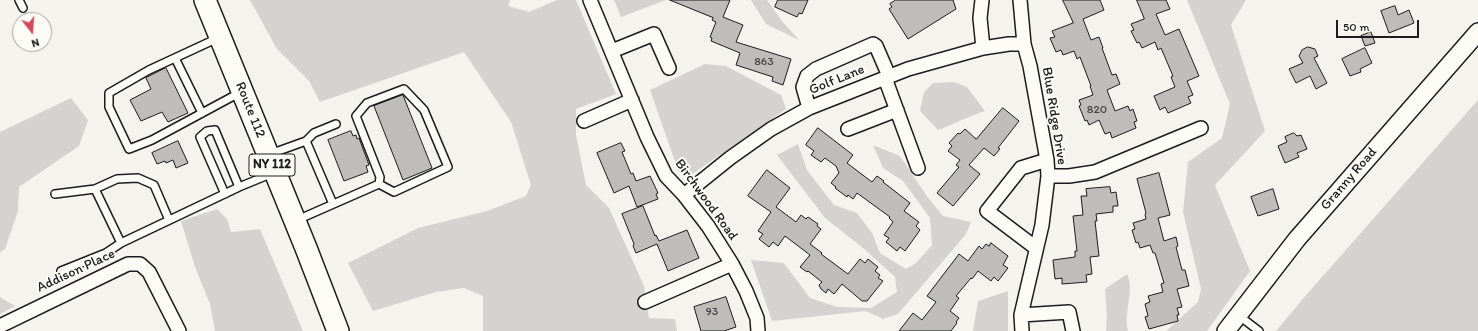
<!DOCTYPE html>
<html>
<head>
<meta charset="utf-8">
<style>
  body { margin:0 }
  #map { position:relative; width:1478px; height:331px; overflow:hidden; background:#f4f3ee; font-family:Itim,sans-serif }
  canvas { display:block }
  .north { position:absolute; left:12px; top:12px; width:40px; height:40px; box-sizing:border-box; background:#fdfcf7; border:1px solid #a3a29f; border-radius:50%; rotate:163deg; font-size:11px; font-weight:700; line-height:16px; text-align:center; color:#1c1c1c }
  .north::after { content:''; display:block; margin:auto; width:14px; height:18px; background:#d1495b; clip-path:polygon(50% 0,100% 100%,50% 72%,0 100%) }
  .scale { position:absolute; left:1336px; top:20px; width:83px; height:18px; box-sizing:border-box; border:2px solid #1c1c1c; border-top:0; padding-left:5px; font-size:12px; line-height:14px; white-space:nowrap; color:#1c1c1c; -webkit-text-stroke:3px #fdfcf7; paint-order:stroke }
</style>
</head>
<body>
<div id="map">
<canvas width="1478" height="331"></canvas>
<div class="north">N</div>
<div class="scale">50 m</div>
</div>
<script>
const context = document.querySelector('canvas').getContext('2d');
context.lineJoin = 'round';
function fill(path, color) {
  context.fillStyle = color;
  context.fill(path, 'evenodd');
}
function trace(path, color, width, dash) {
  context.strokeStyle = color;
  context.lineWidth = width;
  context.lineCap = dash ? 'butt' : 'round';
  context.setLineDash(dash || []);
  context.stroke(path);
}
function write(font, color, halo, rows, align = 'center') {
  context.font = font + ' Itim,sans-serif';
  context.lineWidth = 4;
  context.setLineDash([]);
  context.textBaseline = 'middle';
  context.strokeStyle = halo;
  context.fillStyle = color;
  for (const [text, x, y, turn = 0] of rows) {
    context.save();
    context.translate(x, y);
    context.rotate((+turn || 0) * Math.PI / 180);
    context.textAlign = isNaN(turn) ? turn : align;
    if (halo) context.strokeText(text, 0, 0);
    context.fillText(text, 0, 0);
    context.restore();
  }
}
fill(new Path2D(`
  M250,0H510L508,6L529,12L557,0H576L616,94L576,109V135L586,185L609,208L644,286L649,318L675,319L677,331H483V296L464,288L436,292L373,311L348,263L418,228L487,211L526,196L531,185L511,122L464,52L320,102L309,81L277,49Z
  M614,0H666L621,17Z
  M751,0H767L782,21L799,40L766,24Z
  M1187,0H1246L1231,25L1265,131L1215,185L1250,271L1207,331H1166L1198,302L1201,289L1183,212L1188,162L1222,138L1230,104Z
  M705,64L726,66L781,95L786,109L691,175L679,173L650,90Z
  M954,82L967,87L985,111C969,116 954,124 938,130L920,111L924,92L933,83Z
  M71,98L88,120L79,146L19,187L18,211L5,249L0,252V132Z
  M1478,100V331H1276L1307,294Z
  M798,144L807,170L834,205L857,213L872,233L880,253L906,269L916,263L932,245L930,218L903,181L883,168L873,145L900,156L926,195L943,216L971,222L966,234L898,314L883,319L866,311L772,321L751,260L784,263L810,298L837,307L871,308L897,292L895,277L863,248L825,218L777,155Z
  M217,209L227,219L231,232L260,229L303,331H215L210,304L195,267L181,221Z
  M1127,274C1135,292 1123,312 1128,331H1106L1107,317L1105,289Z
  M1008,291V331H973L978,301Z
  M0,297L15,306L0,314Z`), '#d4d3cf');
const building = new Path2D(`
  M670,0H730L723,17L743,25L736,42L791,59L783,85L772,81L773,77L736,65L740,53L711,41L712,38L710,37L716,22L712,20L713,18Z
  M778,0H808L802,14L799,13L797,17L775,7Z
  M896,0H953L956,9L908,39L889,9L892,7L890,4Z
  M1063,0H1100L1104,10L1083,19L1091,40L1099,37L1103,48H1102L1112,75L1116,74L1120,84L1107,90L1115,111L1128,106L1130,111L1133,109L1137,121L1134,122L1136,128L1112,138L1110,132L1105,134L1099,120L1089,125L1087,120L1085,121L1079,106L1081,105L1079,100L1093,95L1090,86H1091L1080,57L1077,59L1074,51L1063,55L1061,50L1056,52L1050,38L1055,37L1052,31L1073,23Z
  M1137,0H1166L1170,9L1156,14L1165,35L1179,29L1199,76L1187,81L1193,95L1188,97L1191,103L1168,113L1165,107L1160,110L1154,96L1175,87L1171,77L1173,76L1161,48L1158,50L1155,42L1142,48L1139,42L1137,43L1131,31L1134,30L1131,24L1144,19Z
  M1395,6L1398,15L1409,10L1414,23L1389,33L1381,11Z
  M1371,32L1375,43L1365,46L1361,36Z
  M1308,47L1315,49L1318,56L1314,58L1327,83L1316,89L1310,76L1296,83L1289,69L1303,63L1299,56L1302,50Z
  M1365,48L1372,63L1360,69L1361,72L1350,76L1342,59Z
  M166,68L188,113L168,122L162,112L141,121L130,100L151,89L146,78Z
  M403,95L432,168L403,180L374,106Z
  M1003,108L1019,121L998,148L1000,149L994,156L984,148L969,165L980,174L953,206L937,193L959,167L956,165L960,160L948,151L952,146L949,143L958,133L960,134L965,129L976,139Z
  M818,128L853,155L847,163L872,182L877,176L884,181L883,182L910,203L904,211L919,222L916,226L920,230L905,251L900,247L897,251L886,242L889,238L884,235L893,222L889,218L890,217L857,193L853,199L848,195L847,197L835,188L836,187L831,183L839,173L836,166L825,158L821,162L811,155L814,151L806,145Z
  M351,131L353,136L356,135L357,139L359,138L369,165L366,166L368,172L344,181L328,140Z
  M1294,133L1297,136L1301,135L1307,149L1297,153L1299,157L1285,163L1278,146L1287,142L1285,137Z
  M178,141L188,163L176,168L173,160L166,163L165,161L157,164L152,153Z
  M621,143L625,151L622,152L631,174L633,173L636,181L650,176L658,193L656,194L658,199L637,207L629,186L614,193L597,153Z
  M767,170L790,188L776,207L796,222L801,215L806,219L808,217L818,224L817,226L821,229L810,244L822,253L821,254L848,274L860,259L865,263L868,259L878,267L875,271L880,275L878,278L883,281L867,301H862L842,284L834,294L828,289L826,293L821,289L819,285L822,282L808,271L807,272L800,267L810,255L785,236L778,246L773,242L769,247L759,239L763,234L758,231L771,212L748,196Z
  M1159,173L1170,215L1158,218L1164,241L1176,237L1178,246L1176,247L1182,270H1185L1189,286L1177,289L1182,307L1177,308L1179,315H1177L1178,321L1149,329L1145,317L1148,316L1145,304L1150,302L1148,296L1163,292L1161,284L1164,283L1155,253H1153L1150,245L1140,248L1138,242L1136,243L1132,230L1135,229L1133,223L1146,219L1145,214L1146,213L1137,179Z
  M1110,187L1111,193L1116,192L1118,206H1113V212L1096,214L1097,221H1095L1099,256L1090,257L1092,274L1086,275L1087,282L1062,284V278L1055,279L1053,260L1075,257V251H1077L1073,216L1083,215L1081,196H1087L1086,189Z
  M1273,189L1279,209L1258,216L1251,197Z
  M643,206L655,236L656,235L659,241L687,230L699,258L668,271L657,244L636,253L633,246L634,244L622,214Z
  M991,243L1008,256L1003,265L1008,268L998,281L994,277L991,281L978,271L972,279L971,278L956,296L959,298L950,311L959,318L956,322L957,323L951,331H899L913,313L922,320L936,302L927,296L959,254L968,261L979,246L982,249L986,244L989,246Z
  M726,297L736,327L724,331H701L694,307Z`);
fill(building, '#bebdba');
trace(building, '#1c1c1c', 1);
const service = new Path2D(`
  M19,0L23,8
  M218,38L149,70L109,93V107L129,149L152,140L241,92
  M175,58L202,113
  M306,141L314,133L336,124
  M270,154L306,141L333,204
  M95,189L117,179L138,178L154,185L169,220
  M55,194L95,189L121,243L239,187L273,173
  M225,194L200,137L207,131L215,130L239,187
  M297,220L379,184L394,192L448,167L424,110L404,89L367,103L356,116L380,177L379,184
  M61,271L106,253L121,243
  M1238,315L1259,331`);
const minor = new Path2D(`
  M590,0L647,137L666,176L684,195L708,226L732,264L746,291L757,318L758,331
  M982,0L980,18L983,48
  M1020,0L1024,44L1030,66L1047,160L1048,176L1042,225L1021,315L1022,331
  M612,51L654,34L669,68
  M885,78L918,168
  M809,108L803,87L807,76L816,69L873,44L876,46L889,76
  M584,121L632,100
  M848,129L897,110
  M1048,176H1069L1095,172L1201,128
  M684,195L730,158L771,129L809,108L908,69L983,48L1009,44H1024
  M1036,248L987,211L1021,168L1047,160
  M645,302L732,264
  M1021,315L1069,312L1073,331
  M0,326L128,264H140L149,272L179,331`);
const tertiary = new Path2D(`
  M1226,331L1297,239L1478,32`);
const primary = new Path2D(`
  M205,0L306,248L338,331`);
trace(service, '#1c1c1c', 10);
trace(minor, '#1c1c1c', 16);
trace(tertiary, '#1c1c1c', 20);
trace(primary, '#1c1c1c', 24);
trace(service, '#fdfcf7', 7);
trace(minor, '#fdfcf7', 13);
trace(tertiary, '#fdfcf7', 17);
trace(primary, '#fdfcf7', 21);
write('12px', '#444', null, [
  ["863",764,62],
  ["820",1097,110],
  ["93",712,312]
]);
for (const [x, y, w] of [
  [272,165,46]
]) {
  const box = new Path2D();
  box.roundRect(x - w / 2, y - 11, w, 22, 3);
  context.fillStyle = '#fdfcf7';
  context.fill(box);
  trace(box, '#1c1c1c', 1);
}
write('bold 13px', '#1c1c1c', null, [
  ["NY 112",272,165]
]);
write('14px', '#1c1c1c', '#fdfcf7', [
  ["Golf Lane",837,80,-22],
  ["Route 112",250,110,68],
  ["Blue Ridge Drive",1054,116,81],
  ["Granny Road",1349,179,-49],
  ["Birchwood Road",706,200,54],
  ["Addison Place",76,271,-25]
]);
</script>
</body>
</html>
